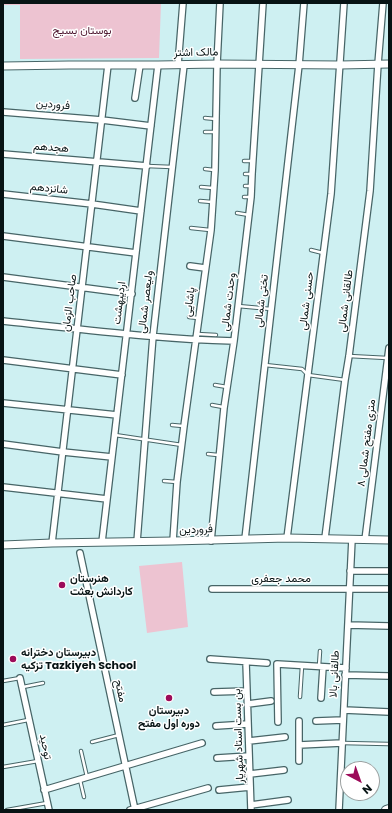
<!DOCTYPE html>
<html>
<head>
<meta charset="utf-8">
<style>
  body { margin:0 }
  #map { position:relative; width:392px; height:813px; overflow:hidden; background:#cef0f2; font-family:Poppins,sans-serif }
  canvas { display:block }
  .frame { position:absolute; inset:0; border:4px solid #071314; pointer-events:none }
  .north { position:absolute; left:340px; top:761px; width:40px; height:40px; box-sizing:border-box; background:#fff; border:1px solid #9ca1a1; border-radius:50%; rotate:139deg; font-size:11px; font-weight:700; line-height:16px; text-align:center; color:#071314 }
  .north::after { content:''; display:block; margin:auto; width:14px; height:18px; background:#9c0b59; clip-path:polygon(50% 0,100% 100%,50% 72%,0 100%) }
</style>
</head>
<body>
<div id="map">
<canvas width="392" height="813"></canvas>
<div class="frame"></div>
<div class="north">N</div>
</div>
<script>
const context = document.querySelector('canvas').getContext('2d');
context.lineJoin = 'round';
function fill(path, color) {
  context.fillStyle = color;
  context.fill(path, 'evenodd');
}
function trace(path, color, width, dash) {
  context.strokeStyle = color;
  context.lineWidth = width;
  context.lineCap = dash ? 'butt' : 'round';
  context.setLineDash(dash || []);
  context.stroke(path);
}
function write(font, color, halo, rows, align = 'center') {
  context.font = font + ' Poppins,Vazirmatn,sans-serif';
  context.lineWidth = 3;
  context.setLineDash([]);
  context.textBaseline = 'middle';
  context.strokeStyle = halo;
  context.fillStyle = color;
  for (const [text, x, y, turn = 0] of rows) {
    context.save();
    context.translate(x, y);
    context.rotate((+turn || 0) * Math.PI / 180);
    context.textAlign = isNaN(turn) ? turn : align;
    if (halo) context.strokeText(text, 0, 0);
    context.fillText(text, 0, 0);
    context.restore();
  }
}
fill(new Path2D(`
  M3,3H161L159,58L20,59V5H3Z
  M182,562L188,627L147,633L139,566Z`), '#edc3d1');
const service = new Path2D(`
  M205,118L216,119
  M205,132H215
  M244,161H252
  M147,166L172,167
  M205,169L214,170
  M245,174H251
  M245,186H251
  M201,187L213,188
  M244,197H251
  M200,201L212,202
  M237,213L249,215
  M191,228L210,230
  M311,250L323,253
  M238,306L271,309
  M189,317L198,318
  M197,334L216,335
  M349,356L387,358
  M265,365L302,369L308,375L345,380
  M215,385L227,387
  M212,405L223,407
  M172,425L183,426
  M115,435L182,445
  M208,454L218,455
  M164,481L177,482
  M319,666L320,651
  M3,681L20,678
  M23,687L43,683
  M300,697L302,666
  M3,725L28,720
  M92,742L119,735
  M343,743L388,744
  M81,751L87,777
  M3,767L38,761
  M80,780L84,797
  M7,810L47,803`);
const minor = new Path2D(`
  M178,65L183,3
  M135,98L140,65
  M3,112L102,120L151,126
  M3,154L147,166
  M3,194L92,204L141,211
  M3,236L136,253
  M190,266L205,268
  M3,277L132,294
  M3,321C80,329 157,339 234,341
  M3,360L122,375
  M3,403L117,415
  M3,444L63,452L112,457
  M3,487L107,499
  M287,538L331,194L344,3
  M325,538L345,380L349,356L370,191L378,64L383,3
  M245,539L299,65L304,3
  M365,540L389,348
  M173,541L177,482L184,426L211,230L215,170L217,64L220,3
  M211,541L224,408L234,341L251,197L252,174L263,3
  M102,542L158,65
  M137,542L153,336L184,65
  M52,543L108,65
  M80,553L135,810
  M350,571H389
  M212,589H389
  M348,625L389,626
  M210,659L267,663
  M246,662L251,810
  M345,675L389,676
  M20,678L49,810
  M214,692L247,691
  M321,698L323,667
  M248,704L271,701
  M344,710L389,712
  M316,721L343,720
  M278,722L277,664L346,668
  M216,726L248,724
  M249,741L285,737
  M299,745L342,743
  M217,758L249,756
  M299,761V721
  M250,774L284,770
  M44,790L202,743
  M219,790L250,787
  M251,805L288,800
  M130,810L208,788
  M339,810L352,539`);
const tertiary = new Path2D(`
  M3,66L69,65H158L217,64L340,65L389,64
  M3,545L52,543L173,541L287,538L389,540`);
const primary = new Path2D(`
  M386,810L389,809`);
trace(service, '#476567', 4.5);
trace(minor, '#476567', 8);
trace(tertiary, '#476567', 9);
trace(primary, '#476567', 10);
trace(service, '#fff', 2.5);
trace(minor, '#fff', 5.5);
trace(tertiary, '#fff', 7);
trace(primary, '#fff', 8);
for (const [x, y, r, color] of [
  [62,585,4,"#9c0b59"],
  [13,659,4,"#9c0b59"],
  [169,698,4,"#9c0b59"]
]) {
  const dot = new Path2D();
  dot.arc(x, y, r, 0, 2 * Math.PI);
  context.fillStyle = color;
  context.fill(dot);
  trace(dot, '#fff', 1.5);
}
write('11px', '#4c142d', '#fff', [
  ["بوستان بسیج",82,31]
]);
write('11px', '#071314', '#fff', [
  ["مالک اشتر",196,53,-1],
  ["فروردین",53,105,5],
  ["هجدهم",51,148,4],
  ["شانزدهم",49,189,6],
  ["تختی شمالی",262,301,-83],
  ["حسنی شمالی",307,301,-83],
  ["طالقانی شمالی",346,301,-83],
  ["ولیعصر شمالی",146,302,-83],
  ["پاشایی",190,302,-82],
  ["وحدت شمالی",229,302,-83],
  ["صاحب الزمان",70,303,-83],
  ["اردیبهشت",120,303,-83],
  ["۸ متری مفتح شمالی",367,443,-83],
  ["فروردین",196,530,-2],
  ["محمد جعفری",281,579],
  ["طالقانی بالا",335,674,-87],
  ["مفتح",120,691,78],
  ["بن بست استاد شهریار",239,736,-92],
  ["توحید",45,747,78]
]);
write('bold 11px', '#071314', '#fff', [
  ["هنرستان",70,579],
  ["کاردانش بعثت",70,592],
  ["دبیرستان دخترانه",21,653],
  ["تزكيه Tazkiyeh School",21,666],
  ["دبیرستان",169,711,"center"],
  ["دوره اول مفتح",169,724,"center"]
], 'left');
</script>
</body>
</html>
